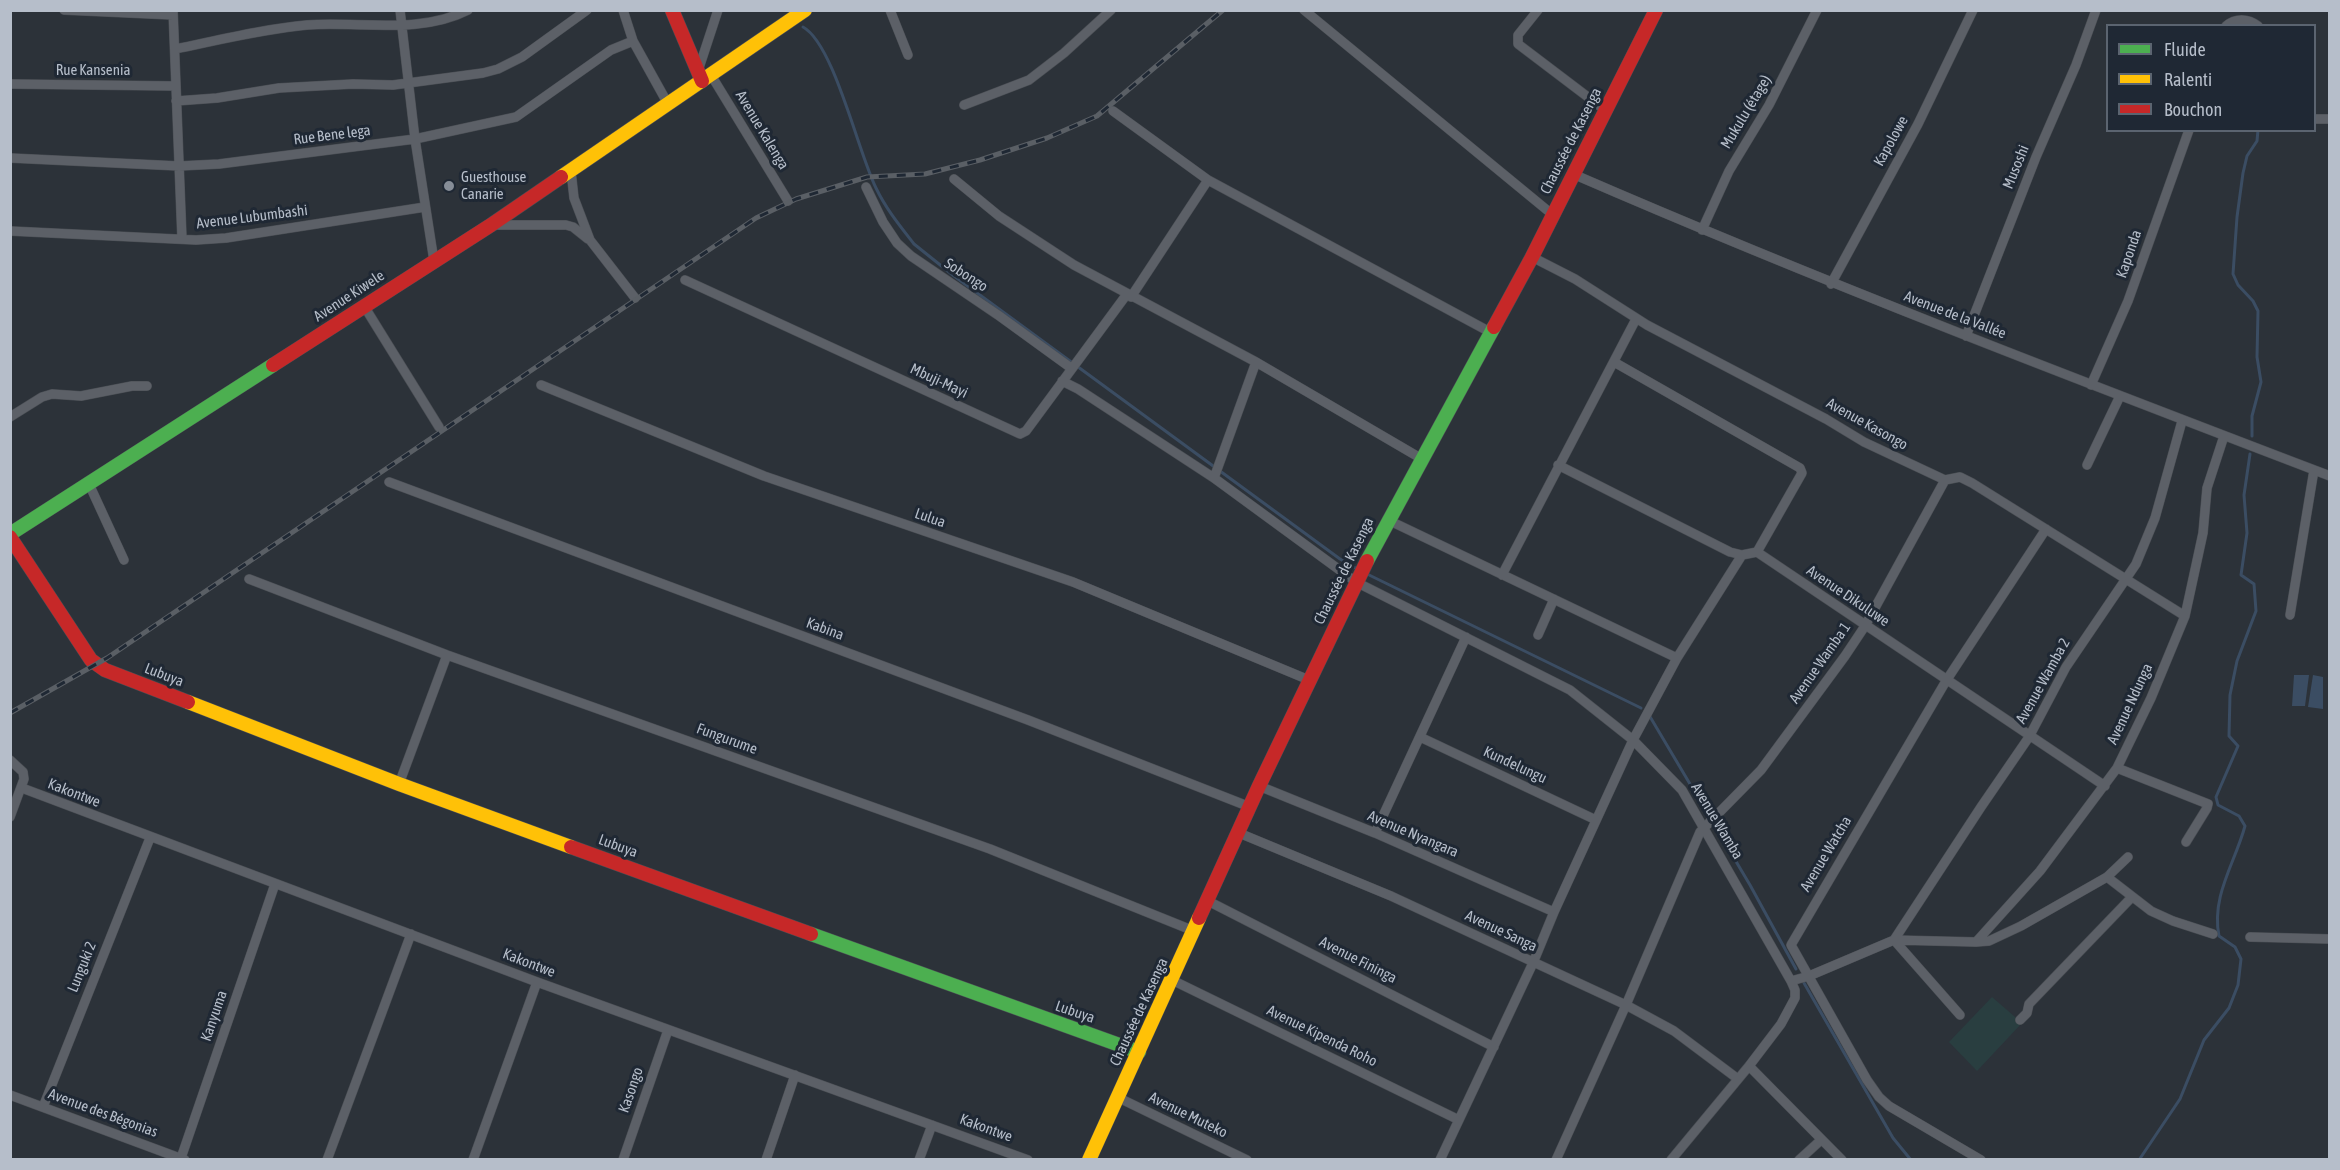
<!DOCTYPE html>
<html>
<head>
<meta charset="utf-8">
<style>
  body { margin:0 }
  #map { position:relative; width:2340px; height:1170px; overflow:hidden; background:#2c3239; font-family:"Asap Condensed",sans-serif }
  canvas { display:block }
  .frame { position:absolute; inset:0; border:12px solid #b6beca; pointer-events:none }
  .legend { position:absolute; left:2106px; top:24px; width:210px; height:108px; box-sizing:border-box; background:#1f2834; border:2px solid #5b6470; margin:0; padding:8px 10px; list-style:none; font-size:18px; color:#b6beca }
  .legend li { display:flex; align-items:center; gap:12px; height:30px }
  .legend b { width:30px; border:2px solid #5b6470 }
</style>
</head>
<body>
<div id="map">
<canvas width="2340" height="1170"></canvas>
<div class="frame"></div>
<ul class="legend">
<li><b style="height:8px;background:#4caf50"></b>Fluide</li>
<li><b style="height:8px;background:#ffc107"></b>Ralenti</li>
<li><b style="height:8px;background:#c62828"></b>Bouchon</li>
</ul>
</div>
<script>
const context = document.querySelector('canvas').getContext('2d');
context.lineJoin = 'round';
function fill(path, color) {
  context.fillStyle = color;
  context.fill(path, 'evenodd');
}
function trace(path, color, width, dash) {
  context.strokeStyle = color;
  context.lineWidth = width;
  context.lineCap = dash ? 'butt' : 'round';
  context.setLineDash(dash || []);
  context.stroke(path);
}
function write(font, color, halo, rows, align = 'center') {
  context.font = font + ' "Asap Condensed",sans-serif';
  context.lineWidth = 6;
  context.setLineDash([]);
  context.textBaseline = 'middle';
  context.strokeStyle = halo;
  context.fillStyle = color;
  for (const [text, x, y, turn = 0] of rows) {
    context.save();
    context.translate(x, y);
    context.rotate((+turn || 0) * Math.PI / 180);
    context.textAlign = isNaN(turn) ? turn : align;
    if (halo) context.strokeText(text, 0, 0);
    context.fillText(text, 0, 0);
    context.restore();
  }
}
fill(new Path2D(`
  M1992,997L2022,1023L1977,1071L1949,1042Z`), '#293e40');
fill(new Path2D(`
  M2294,675H2309L2305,706H2292Z
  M2313,675L2323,677V709L2308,707Z`), '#3b4d63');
trace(new Path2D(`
  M803,27C834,44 858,152 876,188C886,209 900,226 914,244L954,276L1340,559L1359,570
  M2252,436V416L2261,382L2257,357L2258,311L2253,301L2238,285L2233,274L2237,217L2243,173L2247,156L2257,141L2258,130
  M1365,573L1641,708
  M1649,715L1750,885L1796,969
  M1804,983L1893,1138L1911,1160
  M2139,1160L2180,1099L2204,1040L2229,1008L2238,985L2241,959L2235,947L2219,936C2211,896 2235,863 2245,826L2239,816L2218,805L2216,797L2238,746L2229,736L2230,695L2237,661L2256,611L2254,584L2241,575L2247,533L2244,495L2250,454`), '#3b4d63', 3);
const street = new Path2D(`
  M64,10L173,15
  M173,10L182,239
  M400,10L415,139L434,261
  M623,10L633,41L668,104
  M890,10L908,55
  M1304,10L1553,215
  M1538,10L1518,35V44L1605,110
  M2226,26C2235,18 2248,18 2258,26
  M175,49C219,40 263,29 307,25C359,21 419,35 468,10
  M698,71L718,10
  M711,75L788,201
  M10,84L176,86
  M176,101L217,98L279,88L353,84L393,85L483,73L498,69L522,57L587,10
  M964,105L1029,80L1064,53L1111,10
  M1113,111L1208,180L1490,332
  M2314,119H2330
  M10,158L179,166L219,164L415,139L516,117L611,50L633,41
  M571,171L574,198L590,240L635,298
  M1573,174C1822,282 2076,379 2330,476
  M954,179L999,216L1074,265L1256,362L1422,459
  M866,187L883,222L897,243L911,256L998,315L1071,368
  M492,225H566L573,227L588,239
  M1702,230L1729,171L1769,105L1817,10
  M10,231L196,240L226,238L425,207
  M1532,257L1575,279L1647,325L1826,419L1864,442L1945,480L1960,477L1972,483L2185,616
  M685,280L1020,434L1026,431L1127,294
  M1831,284L1918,124L1973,10
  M1131,297L1208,180
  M364,306L439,427
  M1966,336L2036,157L2076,65L2096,10
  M1614,362L1800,468L1802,473L1757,552
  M1062,381L1078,389L1214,478L1356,582L1570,690L1633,740L1682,790L1791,981L1795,990V998L1781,1024L1749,1066L1671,1160
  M541,385L764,476L1073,582L1309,680
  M2091,385L2128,301L2189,130
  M10,417L42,397L52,394L81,396L132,386H147
  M1558,465L1730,552L1742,555L1757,552L2105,786
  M2087,465L2120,396
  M1214,478L1256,362
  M389,482L1028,720L1250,807
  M89,484L124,560
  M1388,520L1677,658
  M1502,575L1636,319
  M249,579L447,655L990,849L1194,931
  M2290,615L2314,470
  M1538,635L1554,599
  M1420,737L1596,820
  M10,760L23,772L24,779L10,817
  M2117,768L2208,804L2207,808L2186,842
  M399,784L447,655
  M1259,786L1375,833L1554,912
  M22,788L537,982L1028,1160
  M1239,833L1391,896L1626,1005L1674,1031L1738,1079
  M1375,833L1466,637
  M2107,877L2151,911L2173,921L2213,934
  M1208,901L1494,1047
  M2250,937L2330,939
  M1976,942L2040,871L2117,768L2151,698L2185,616L2203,533L2207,488L2224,436
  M1172,980L1459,1120
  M1791,981L1809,976L1894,940L1976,942L1989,941L2021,926L2107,877L2128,857
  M1960,1015L1894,940L1981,807L2029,737L2066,667L2136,564L2155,518L2182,421
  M2020,1020L2027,1013L2029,1004L2131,898
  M1749,1066L1842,1160
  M10,1095L185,1160
  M1117,1097L1247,1160
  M43,1107L150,838
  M181,1158L275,884
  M327,1160L411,934
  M473,1160L537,982
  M623,1160L668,1030
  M766,1160L795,1075
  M919,1160L932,1125
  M1440,1160L1533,963L1554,912L1633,740L1677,658L1742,555
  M1556,1160L1626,1005L1700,832L1761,770L1845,656L1865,626L1945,480
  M1799,1160L1821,1140
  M1981,1160L1889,1106L1879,1097L1867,1080L1791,945L1946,681L2046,529`);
const fast = new Path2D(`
  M10,534L273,365
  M1367,561L1494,327
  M811,934L1139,1052`);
const slow = new Path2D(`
  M561,177L805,10
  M188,702L399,784L571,847
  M1089,1160L1199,918`);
const jam = new Path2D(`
  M672,10L702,81
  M1494,327L1532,257L1656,10
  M273,365L491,225L561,177
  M10,537L91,660L105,670L188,702
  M571,847L811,934
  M1199,918L1259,786L1367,561`);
trace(street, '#4a4e54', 10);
trace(fast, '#4a4e54', 15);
trace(slow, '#4a4e54', 15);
trace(jam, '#4a4e54', 15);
trace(street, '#5c6067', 9);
trace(fast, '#4caf50', 14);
trace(slow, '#ffc107', 14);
trace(jam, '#c62828', 14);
const rail = new Path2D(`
  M10,713L107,658L756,218L796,199L867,177L925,174L980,160L1047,138L1097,116L1223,10`);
trace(rail, '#5a5f65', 5);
trace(rail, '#1f2834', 3, [9]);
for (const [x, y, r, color] of [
  [449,186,6,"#868d97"]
]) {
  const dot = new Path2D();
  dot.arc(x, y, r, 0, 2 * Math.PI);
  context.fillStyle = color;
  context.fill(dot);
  trace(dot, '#1f2834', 2);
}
write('15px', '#b6beca', '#1f2834', [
  ["Rue Kansenia",93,70],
  ["Mukulu (étage)",1746,112,-59],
  ["Avenue Kalenga",762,130,59],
  ["Rue Bene lega",332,135,-7],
  ["Chaussée de Kasenga",1571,141,-63],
  ["Kapolowe",1891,141,-61],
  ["Musoshi",2016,167,-68],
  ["Avenue Lubumbashi",252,217,-7],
  ["Kaponda",2129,254,-71],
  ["Sobongo",966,275,33],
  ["Avenue Kiwele",349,296,-33],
  ["Avenue de la Vallée",1955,315,21],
  ["Mbuji-Mayi",939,381,25],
  ["Avenue Kasongo",1867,424,29],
  ["Lulua",930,518,19],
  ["Chaussée de Kasenga",1344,571,-64],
  ["Avenue Dikuluwe",1848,596,34],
  ["Kabina",825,629,20],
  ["Avenue Wamba 1",1820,663,-55],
  ["Lubuya",164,675,21],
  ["Avenue Wamba 2",2043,681,-61],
  ["Avenue Ndunga",2130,704,-65],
  ["Fungurume",727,739,20],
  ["Kundelungu",1515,765,25],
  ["Kakontwe",74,793,21],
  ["Avenue Wamba",1717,821,59],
  ["Avenue Nyangara",1413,834,23],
  ["Lubuya",618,846,20],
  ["Avenue Watcha",1826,854,-59],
  ["Avenue Sanga",1501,931,25],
  ["Avenue Fininga",1358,960,27],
  ["Kakontwe",529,963,21],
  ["Lunguki 2",82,967,-68],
  ["Lubuya",1075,1012,19],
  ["Chaussée de Kasenga",1139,1012,-65],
  ["Kanyuma",214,1016,-71],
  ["Avenue Kipenda Roho",1322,1036,26],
  ["Kasongo",631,1090,-71],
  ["Avenue des Bégonias",103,1113,20],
  ["Avenue Muteko",1188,1115,26],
  ["Kakontwe",986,1128,20]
]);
write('15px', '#b6beca', '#1f2834', [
  ["Guesthouse",461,177],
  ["Canarie",461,194]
], 'left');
</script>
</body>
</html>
